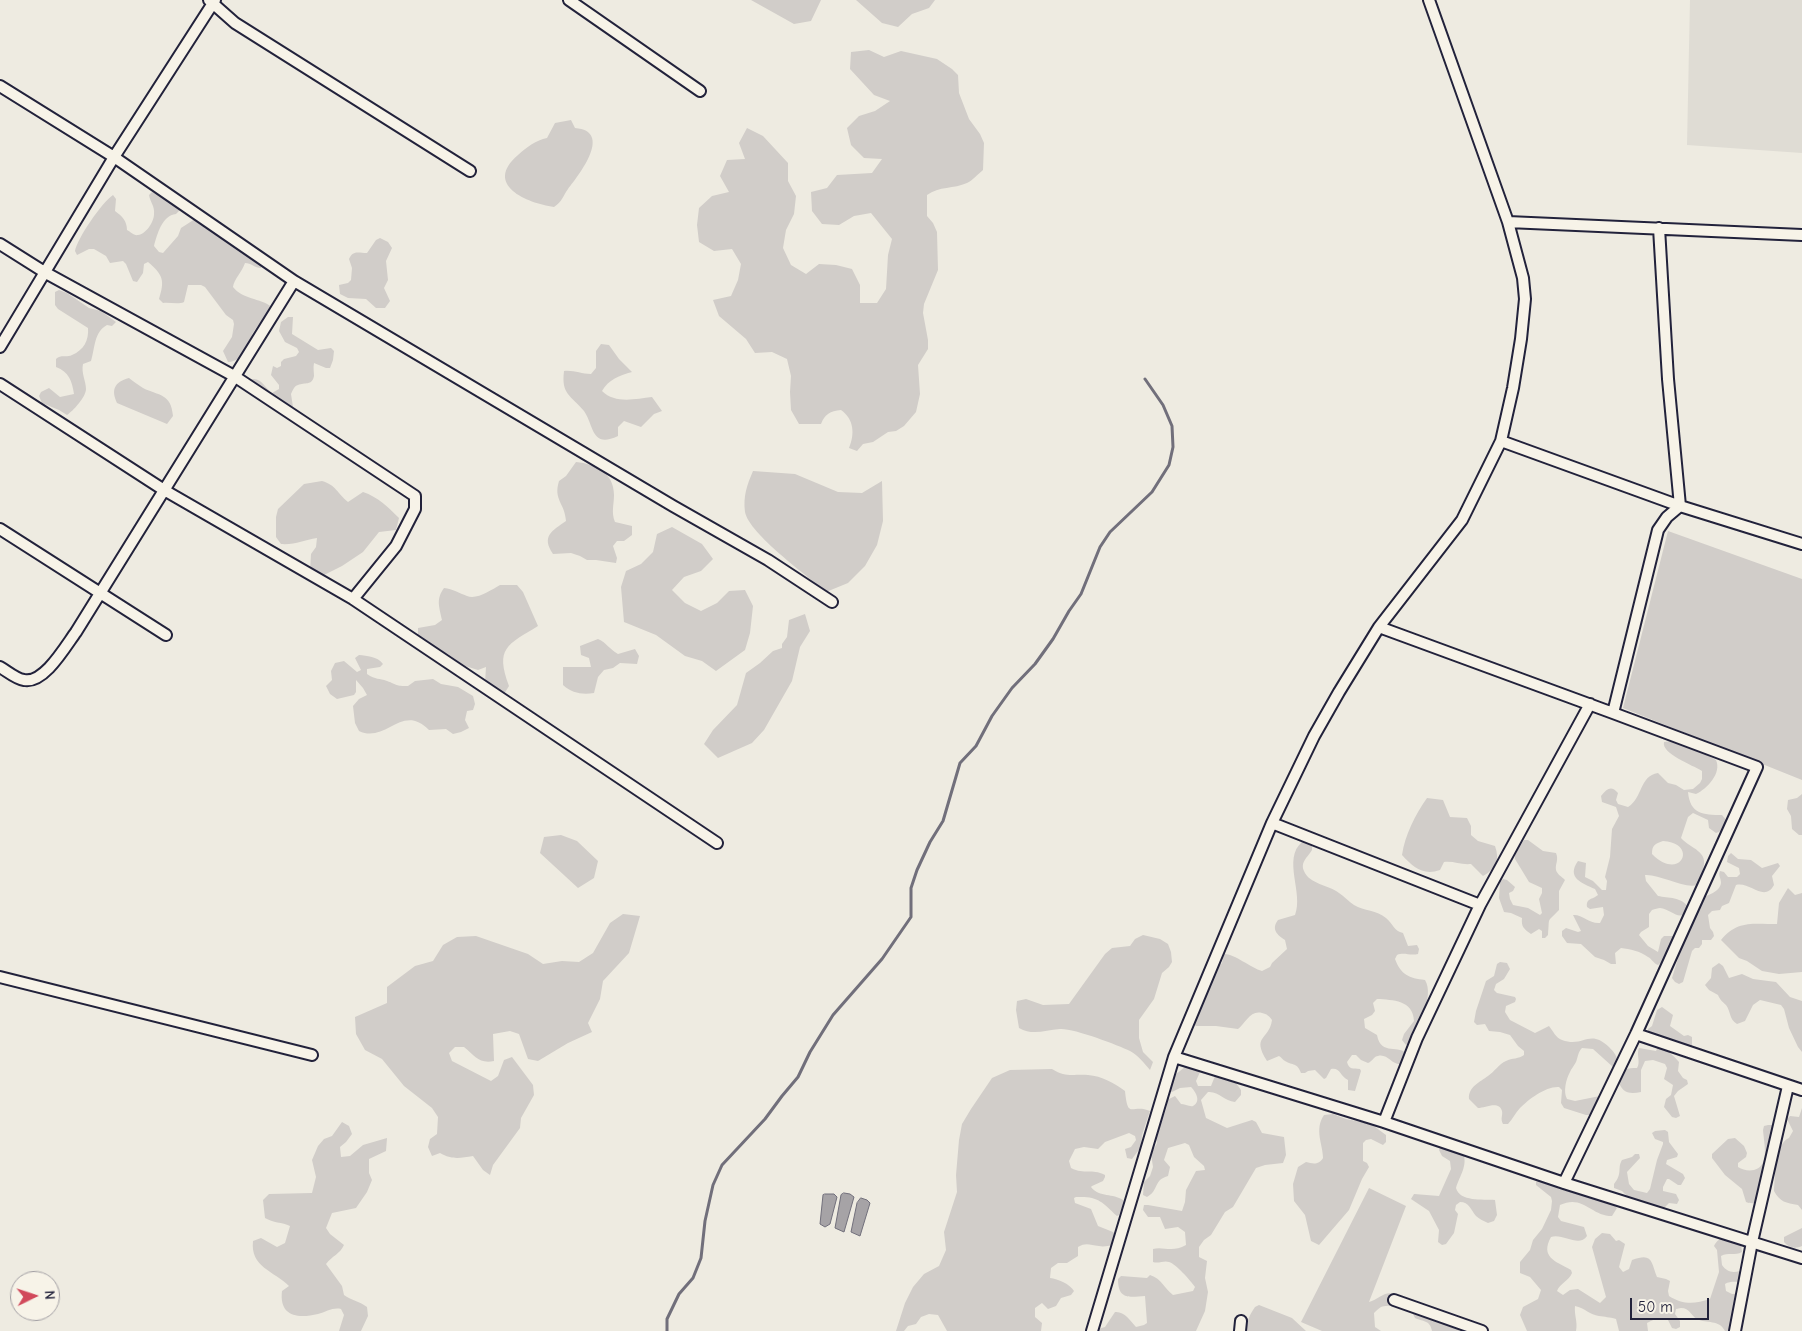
<!DOCTYPE html>
<html>
<head>
<meta charset="utf-8">
<style>
  body { margin:0 }
  #map { position:relative; width:1802px; height:1331px; overflow:hidden; background:#eeebe1; font-family:"Comic Neue",sans-serif }
  canvas { display:block }
  .north { position:absolute; left:10px; top:1271px; width:50px; height:50px; box-sizing:border-box; background:#f7f3e8; border:1px solid #a29fa3; border-radius:50%; rotate:86deg; font-size:14px; font-weight:700; line-height:20px; text-align:center; color:#22223b }
  .north::after { content:''; display:block; margin:auto; width:18px; height:22px; background:#d1495b; clip-path:polygon(50% 0,100% 100%,50% 72%,0 100%) }
  .scale { position:absolute; left:1630px; top:1298px; width:79px; height:22px; box-sizing:border-box; border:2px solid #22223b; border-top:0; padding-left:6px; font-size:15px; line-height:18px; white-space:nowrap; color:#22223b; -webkit-text-stroke:4px #f7f3e8; paint-order:stroke }
</style>
</head>
<body>
<div id="map">
<canvas width="1802" height="1331"></canvas>
<div class="north">N</div>
<div class="scale">50 m</div>
</div>
<script>
const context = document.querySelector('canvas').getContext('2d');
context.lineJoin = 'round';
function fill(path, color) {
  context.fillStyle = color;
  context.fill(path, 'evenodd');
}
function trace(path, color, width, dash) {
  context.strokeStyle = color;
  context.lineWidth = width;
  context.lineCap = dash ? 'butt' : 'round';
  context.setLineDash(dash || []);
  context.stroke(path);
}
fill(new Path2D(`
  M1690,0H1802V153L1687,145Z`), '#dfdcd4');
fill(new Path2D(`
  M751,0H821L811,21L794,24Z
  M856,0H935L929,8L912,14L898,27L882,23Z
  M869,50L884,57L901,51L937,59L952,69L958,75L959,93L969,119L980,134L984,143L983,170C978,174 972,181 967,183C954,189 939,186 927,195V216L933,223L937,232L938,270L924,304L923,313L928,340V349L918,365L920,394L916,412L904,426L896,431L888,432L873,442L863,444L857,451L849,448C855,434 854,419 841,410C830,411 825,414 821,424H799L791,410L790,392L791,376L787,359L772,352L755,353L746,339L719,316L713,300L731,296L738,280L741,264L732,249L714,251L699,242L697,225L699,208L712,196L729,192L720,176L727,160L745,159L739,143L747,128L763,136L788,163V181L796,196L794,214L786,230L783,248L791,265L806,274L819,264L836,265L852,269L860,285V303H877L886,289L888,255L892,239L871,213L854,216L839,225L822,224L812,211L811,192L827,188L837,175L872,173L882,159L864,158L851,145L847,128L859,116L875,111L890,101L874,95L850,69L851,52Z
  M571,120L575,128C613,131 580,174 568,189C563,196 562,202 554,207C527,203 483,185 518,155C527,147 536,140 547,138L555,123Z
  M152,192L179,206V211L176,214C162,215 157,235 154,246L159,252L163,253L178,236L181,228L195,219C201,220 218,235 225,240C236,248 250,254 262,263L261,268C255,268 251,263 245,263C242,272 234,279 233,287C242,299 260,298 272,307C268,318 258,323 253,333C247,345 244,361 228,362L223,351L232,337L234,324L233,320L226,315L205,287L201,285H188L184,302C178,305 170,302 163,303L159,299C165,280 163,275 148,262L144,264L143,273L137,282L133,281L126,264L123,261L110,263L106,256L94,249H89L77,255L75,251C77,239 102,202 113,195L116,199L115,211C122,216 127,221 127,230C131,232 134,236 138,235C146,234 154,222 154,214C155,206 150,202 149,195Z
  M380,238L388,242L392,248L386,261L388,280L384,288L390,301L385,308H376L366,299L348,298L340,294L339,285L348,283L351,280L352,268L349,259C353,250 358,253 367,253L376,240Z
  M59,290L67,293L89,308L101,311L116,322L112,326L107,325C94,332 95,348 91,361L83,364C81,373 86,381 86,389C86,397 73,411 67,415L59,410L42,403L39,396L41,392L49,388L60,397L74,394C72,381 69,372 56,367V359C61,354 66,358 72,355C84,350 89,340 88,328L58,309L55,305V292Z
  M288,317H293L292,334L318,350L331,348L334,351L333,360L330,368H326L314,363C313,368 314,372 314,376C312,386 305,382 298,385C294,386 293,390 291,394L293,407L291,411L270,408L246,389L247,381C260,374 263,386 272,393L279,389V385L271,375L273,366L277,368L281,366V362L284,359L296,356L299,352L297,348L285,342L279,331L281,322Z
  M601,344L609,345L619,359L632,372C620,375 608,380 602,391C615,404 635,399 652,397L662,411L654,414L641,427L624,421L618,427V436C591,449 594,425 584,411C571,395 561,395 564,371C574,370 581,374 591,374L596,368V351Z
  M129,378C133,381 138,385 143,388C159,396 171,393 173,416L167,424L117,403C111,390 114,382 129,378Z
  M576,462C596,464 614,473 614,495C614,505 611,512 615,522L632,526V535L624,541H617L613,546L617,558L616,563L596,560H587L580,556L571,553L553,554C541,536 552,531 566,521C565,503 553,500 559,481L566,476Z
  M753,471L795,474L838,492L862,493L882,481L883,521L877,545L865,566L848,583L826,592C808,576 749,534 745,512C743,496 747,485 753,471Z
  M322,481C336,485 337,493 348,502L363,492C378,497 388,507 399,518L396,530L379,532L363,552L342,566L318,578L310,572L311,554L316,547L317,538C304,540 295,545 281,544L276,537V517L278,509L304,484Z
  M672,527L702,544L713,559L701,571L684,577L672,590L685,603L701,611L717,603L729,591L745,590L753,606L750,633L745,650L716,671L702,661L685,656L656,635L624,622L621,587L626,571L641,564L653,552L657,534Z
  M1668,531L1802,579V780L1623,708Z
  M500,585H517L523,592L538,626C507,645 495,648 509,686L504,694L494,695L485,683L486,667L478,670L462,665L448,654L430,649L418,637V628L435,625L442,620C439,606 436,599 444,588C453,589 459,593 467,596C477,600 491,590 500,585Z
  M805,614L810,631L800,647L792,681L764,730L752,743L718,758L704,744L713,730L737,705L746,673L760,663L773,651L782,648V644L787,637L789,620Z
  M598,639C607,643 609,649 618,654L635,649L639,656L637,664L620,663L613,668L604,670L598,677L594,693C582,695 572,693 563,685V667H591L589,658L581,655L580,646Z
  M359,655C367,656 377,656 383,664L380,667L367,669V674C376,680 379,678 387,681C398,685 395,686 408,686L415,681L433,679L441,684L458,687L473,696L475,704L473,710L467,711L465,720L469,728L461,732L453,734L446,729L429,730C402,702 386,744 359,731L355,723L353,706L359,699L367,695L363,688L356,680V692L354,695L337,699L330,694L326,686L332,680L331,671L335,663L344,661L357,672L361,670L355,658Z
  M1672,741L1689,746L1716,760C1722,773 1707,789 1696,794L1688,792C1690,814 1703,815 1722,815L1728,822L1724,830L1716,833L1709,828L1708,820L1693,813L1688,817L1681,838C1691,849 1709,851 1703,869C1701,874 1700,880 1697,885C1684,889 1660,874 1645,875L1646,881L1658,896C1668,898 1682,897 1688,907C1682,925 1672,909 1660,908C1658,908 1655,909 1652,910L1649,914V927L1641,932L1639,935L1648,946L1658,952L1661,939L1664,936H1673C1674,945 1665,960 1658,965C1653,963 1652,959 1648,957C1640,951 1630,949 1621,948L1615,953L1616,964H1611L1604,960L1595,957L1581,944L1567,943L1562,936V931L1566,928L1578,932L1581,931L1573,915C1582,914 1589,924 1600,923L1604,915L1603,907L1590,909L1587,907C1586,898 1592,900 1598,895L1595,889C1582,883 1566,878 1578,861L1586,863L1585,877L1593,881L1602,890H1606L1607,881L1605,877L1610,857L1612,829L1619,816L1616,807L1602,802L1601,796C1607,789 1611,785 1618,793L1616,800L1618,804L1628,807C1643,798 1639,776 1658,773L1668,783L1676,785L1684,790L1693,789L1700,783L1702,779V771C1693,765 1661,754 1664,742ZM1663,841C1699,843 1681,883 1652,854C1652,845 1655,844 1663,841Z
  M1802,794V835H1799L1792,829L1791,816L1787,809L1788,800L1797,798Z
  M1427,798L1443,800L1450,817L1467,818L1471,826V835L1478,841L1495,846C1500,860 1496,869 1483,876L1471,864C1461,865 1454,861 1444,862L1440,870C1423,876 1413,867 1402,855C1405,835 1415,815 1427,798Z
  M561,835L577,841L598,861L594,878L578,888L540,853L544,837Z
  M1524,840H1528L1543,851L1556,853C1559,860 1555,864 1556,870C1557,874 1562,877 1565,880L1559,891V910C1546,924 1550,915 1548,935L1545,938H1542V931L1539,929L1531,934C1524,929 1521,927 1522,918L1511,913L1504,912L1499,898L1500,882L1503,879L1507,880L1515,887L1513,891L1509,893L1510,899L1513,905L1528,908L1540,915L1542,913L1539,899L1542,893V888L1529,882L1515,859V854Z
  M1302,842L1309,843L1312,846V850C1308,857 1300,862 1304,871C1309,884 1329,885 1339,893C1344,896 1349,902 1354,905C1364,911 1377,910 1386,918C1393,924 1394,931 1403,933L1408,946L1417,945L1419,949L1418,954C1410,956 1404,952 1397,955L1395,959C1401,975 1409,978 1425,980C1435,996 1417,1028 1411,1044L1406,1045L1402,1040L1404,1034L1414,1021C1413,1000 1393,1000 1377,999L1373,1003L1375,1011L1372,1015L1364,1019L1365,1028L1377,1035C1381,1057 1400,1043 1407,1055L1405,1063C1393,1069 1389,1053 1378,1056C1374,1056 1373,1061 1368,1063L1361,1060L1356,1055H1352L1347,1062C1349,1070 1353,1068 1360,1069L1361,1071L1355,1091L1348,1090V1080C1340,1076 1340,1067 1331,1069L1326,1078L1324,1079L1315,1070L1308,1071L1305,1073H1301C1297,1062 1293,1066 1285,1061C1283,1060 1281,1057 1279,1056L1267,1061C1251,1035 1269,1041 1272,1020C1269,1016 1267,1014 1262,1013C1250,1010 1246,1023 1238,1029L1216,1026H1196L1193,1024L1204,992L1210,983V968H1217L1222,963L1224,954C1235,954 1251,968 1262,971L1270,967L1272,963L1287,949L1285,940C1277,935 1271,929 1278,920L1295,915C1304,893 1282,859 1302,842Z
  M1731,853L1738,859L1751,860L1762,868L1778,863L1780,866L1772,876L1774,885C1764,903 1750,881 1736,885L1729,903L1722,906L1720,910L1712,911L1708,915L1710,928L1713,932L1714,936L1711,940H1702V944L1699,948H1695L1692,951L1683,982L1679,984L1675,982L1672,978L1686,932L1698,911L1701,899C1707,895 1720,892 1721,883C1721,878 1718,876 1720,871L1724,872L1728,877H1737L1740,874L1739,868L1727,862L1728,856Z
  M1788,888L1795,895L1802,893V972L1779,974L1762,971L1747,961L1739,958L1721,940C1737,920 1753,924 1777,924L1779,903Z
  M623,914L640,916L629,953L603,981L600,999L588,1023L592,1032L568,1043L538,1061L528,1059L519,1034L510,1031L493,1034L494,1061C479,1064 475,1056 464,1047H455L449,1053L452,1061L491,1081L498,1076L504,1060L512,1057L533,1085L534,1095L521,1118L520,1128L493,1165L490,1175L483,1170L473,1156C460,1158 452,1160 440,1153L432,1156L428,1147L430,1139L437,1134L438,1117L432,1108L404,1086L382,1059L365,1050L356,1034L355,1017L387,1003V987L415,966L433,961L443,945L457,937L476,936L528,954L543,964L562,961L579,962L593,953L610,923Z
  M1143,935L1160,939L1168,944L1171,952L1172,962L1169,967L1162,973L1154,999L1139,1020V1038L1143,1052L1153,1062L1150,1070C1144,1063 1138,1055 1130,1051C1118,1045 1073,1028 1060,1029C1045,1030 1033,1036 1019,1028L1016,1010L1017,1001L1026,999L1043,1005L1069,1004L1105,954L1112,948L1130,946L1135,939Z
  M1500,962L1507,963L1510,969L1504,979L1496,984L1494,990L1497,993L1515,997L1516,999L1515,1002L1506,1006L1505,1012L1510,1020L1535,1033L1549,1026C1553,1031 1556,1038 1562,1040C1584,1048 1589,1028 1609,1047C1615,1053 1617,1056 1618,1064L1615,1067H1613L1593,1049L1582,1048C1578,1052 1578,1057 1576,1062C1574,1066 1571,1069 1570,1072C1566,1079 1563,1092 1567,1099L1575,1101L1600,1096L1601,1098L1593,1115H1586L1564,1108L1561,1103L1562,1090L1559,1087C1546,1086 1529,1099 1520,1108C1515,1113 1513,1119 1508,1124H1503C1500,1118 1503,1116 1502,1111C1499,1100 1485,1108 1478,1108L1469,1099C1468,1087 1480,1082 1488,1076C1494,1072 1499,1064 1506,1061C1512,1058 1519,1059 1524,1055V1051L1518,1046L1510,1035L1500,1032L1489,1031L1485,1024L1477,1025L1474,1022L1476,1011L1486,981L1494,976L1497,964Z
  M1719,963L1723,966L1729,978L1742,974L1753,979L1776,982L1790,997L1802,1001V1052L1798,1047L1789,1028L1784,1009L1781,1005L1760,1000L1753,1005L1745,1021L1737,1024C1729,1019 1731,1012 1726,1005C1722,1001 1720,1000 1718,995L1709,990L1705,985L1711,978L1712,968Z
  M1662,1007L1673,1015L1670,1026L1684,1036L1688,1035L1692,1037V1046L1690,1050L1648,1036V1029L1652,1026L1657,1010Z
  M1658,1047C1666,1048 1674,1056 1679,1062L1678,1071L1683,1078L1687,1080L1688,1084L1678,1091L1674,1096L1680,1116L1676,1118L1672,1117L1664,1107L1666,1099L1671,1095L1673,1085L1664,1079L1667,1068L1665,1064L1653,1060L1645,1061L1641,1070V1092C1628,1095 1621,1092 1618,1079C1622,1069 1627,1068 1637,1068C1641,1062 1636,1055 1639,1048L1656,1051Z
  M1185,1067L1198,1069L1200,1072L1196,1081L1198,1086H1211L1215,1076L1236,1083L1241,1090V1095L1235,1102C1224,1101 1219,1091 1208,1092L1201,1100L1206,1118L1227,1128L1252,1120L1256,1122L1262,1133L1284,1137L1286,1155L1283,1163L1265,1165L1256,1168L1233,1207L1225,1212L1211,1235L1204,1240L1199,1247V1257L1207,1261L1205,1278L1208,1292L1205,1311L1196,1331H1097L1098,1329L1105,1327L1115,1312C1124,1311 1130,1320 1136,1327L1144,1325L1147,1323L1145,1296C1129,1297 1118,1300 1118,1279L1121,1276L1147,1278L1150,1275C1162,1279 1164,1288 1173,1295L1193,1291L1195,1287C1190,1280 1176,1264 1169,1262C1164,1260 1159,1264 1153,1262V1249C1163,1246 1172,1253 1186,1245L1185,1232L1178,1227L1165,1229L1160,1217H1148L1143,1210L1144,1205H1148L1182,1211L1185,1202L1186,1190L1196,1171L1205,1170L1204,1166L1194,1157L1189,1145L1185,1143L1168,1148L1164,1160L1170,1167L1168,1176C1165,1177 1162,1178 1160,1180C1154,1187 1156,1192 1147,1197L1143,1195L1144,1182L1150,1176L1153,1167L1151,1154L1157,1143C1153,1131 1161,1122 1165,1112C1167,1108 1167,1104 1167,1100L1175,1096L1181,1104C1184,1104 1190,1107 1193,1106C1202,1101 1195,1091 1191,1087L1180,1088L1172,1092L1168,1090L1171,1078Z
  M1052,1069C1067,1078 1072,1074 1088,1075C1102,1076 1114,1083 1125,1091C1128,1121 1132,1103 1150,1111L1142,1135L1141,1147L1132,1159L1127,1158L1125,1149L1131,1147L1136,1140L1135,1136L1129,1133L1105,1142L1098,1149L1084,1147L1075,1149L1069,1161L1071,1168C1085,1175 1091,1168 1105,1175V1177L1103,1181L1092,1186L1091,1187C1100,1198 1113,1193 1123,1200L1124,1203L1119,1215L1117,1216C1101,1201 1098,1196 1076,1197L1074,1198L1075,1203L1091,1209L1098,1226L1113,1232L1116,1235L1113,1245C1108,1246 1103,1247 1099,1246C1090,1245 1086,1242 1078,1247V1256L1067,1263H1058L1051,1268L1050,1278C1058,1279 1070,1284 1074,1291L1071,1295L1061,1298L1056,1306L1048,1309L1042,1303L1035,1308V1317L1042,1323L1041,1331H947L938,1315L929,1314L921,1317L916,1324L908,1326L904,1331H896L905,1303L913,1287L924,1274L939,1266L946,1250L944,1232L957,1192L956,1175L959,1140L962,1124L971,1109L992,1078L1010,1070Z
  M1802,1108V1210L1798,1205C1786,1203 1780,1202 1774,1191C1775,1178 1775,1143 1789,1138L1793,1131L1787,1119L1790,1116L1799,1117Z
  M1333,1114L1346,1119L1371,1124L1386,1135V1142L1383,1145L1371,1139L1366,1140L1363,1143V1161L1367,1163L1369,1167L1362,1179L1349,1210L1319,1245L1311,1241L1305,1215L1294,1201L1293,1184L1298,1167L1306,1162C1313,1164 1319,1165 1323,1158C1323,1144 1314,1130 1324,1115Z
  M342,1122L349,1126L352,1134L346,1142L340,1147L341,1157L350,1156L363,1145L387,1138L386,1151L369,1159V1173L372,1180L367,1192L356,1208L332,1213L326,1228L330,1234L344,1245C340,1254 332,1256 326,1264L342,1286L344,1295C351,1300 359,1301 367,1307L368,1316L361,1331H339L344,1315L341,1309C333,1307 326,1312 318,1314C297,1319 279,1316 282,1291L289,1286C274,1271 250,1267 253,1241L261,1238L277,1247L285,1243L290,1226C282,1222 273,1223 265,1218L263,1200L269,1194L312,1193L316,1177L312,1160L318,1146L324,1139L332,1136Z
  M1768,1125H1772L1774,1134L1768,1183L1770,1197C1766,1202 1752,1205 1746,1202L1742,1189L1725,1175L1712,1158V1154L1728,1139L1735,1138L1744,1146L1747,1153L1746,1157L1738,1163V1167C1743,1170 1748,1171 1754,1170C1770,1166 1764,1144 1763,1130L1764,1126Z
  M1665,1130L1668,1132L1669,1142L1678,1154L1677,1157L1667,1160L1666,1164L1683,1174L1685,1178L1681,1185H1678L1669,1179H1667L1663,1187V1191L1676,1194L1679,1200L1677,1204L1669,1203L1663,1209L1647,1205L1641,1200H1636L1628,1197L1622,1191L1614,1188V1184C1623,1173 1617,1168 1622,1160L1632,1157L1635,1154H1639L1640,1158L1627,1172L1629,1184L1634,1190L1647,1193L1650,1189L1657,1160L1663,1144V1142L1655,1139L1652,1133L1655,1131Z
  M1446,1147L1463,1152C1468,1166 1460,1175 1456,1188C1460,1202 1482,1199 1495,1200L1497,1215L1494,1221L1488,1223C1484,1221 1479,1219 1476,1216C1471,1210 1469,1202 1460,1202L1456,1205L1455,1210L1458,1214L1454,1233L1446,1244L1442,1245L1438,1242L1439,1230L1429,1211L1411,1199L1414,1194L1439,1196L1451,1169L1450,1161L1442,1156L1439,1150L1440,1148Z
  M1539,1180H1544L1559,1189L1610,1202L1617,1208L1612,1216C1591,1216 1583,1194 1560,1205L1558,1217L1561,1221L1584,1227L1587,1236C1579,1248 1563,1233 1551,1237C1540,1257 1555,1261 1571,1270L1572,1273C1569,1281 1560,1283 1557,1291L1563,1295L1570,1290L1578,1289L1600,1303L1606,1297L1592,1247L1595,1239L1602,1233L1610,1234L1616,1241L1619,1240L1625,1244L1619,1267L1623,1272L1629,1269L1632,1260C1653,1252 1651,1262 1657,1277L1666,1279L1670,1281L1668,1291L1669,1296C1683,1305 1695,1304 1710,1299L1719,1272L1717,1250L1714,1246C1720,1233 1731,1239 1741,1244L1742,1252C1735,1256 1728,1252 1721,1256L1722,1265C1727,1272 1732,1273 1740,1271L1743,1267L1750,1266L1752,1274L1751,1279C1743,1285 1733,1279 1725,1284L1726,1291L1732,1294L1743,1293L1739,1323L1741,1331H1725C1719,1319 1707,1324 1697,1319C1690,1315 1690,1308 1681,1308L1676,1309L1675,1314L1680,1321V1327L1676,1329L1672,1328L1668,1320C1660,1317 1654,1319 1647,1323L1648,1331H1619L1616,1319C1609,1317 1605,1317 1599,1316C1590,1315 1585,1308 1575,1306C1574,1315 1578,1322 1576,1331H1527L1520,1315L1523,1307L1538,1299L1541,1290L1530,1277L1520,1273V1262L1530,1250L1533,1240L1542,1229L1551,1210L1552,1201L1551,1197L1536,1185V1182Z
  M1369,1188L1406,1206L1369,1302C1380,1299 1386,1288 1398,1296L1400,1300C1395,1309 1389,1304 1381,1307C1378,1309 1376,1311 1374,1313L1375,1327L1381,1331H1322L1301,1322Z
  M1802,1228V1246C1795,1249 1789,1248 1784,1242V1237Z
  M1259,1305L1292,1318L1306,1331H1247C1246,1322 1250,1314 1255,1307Z
  M1429,1307C1436,1309 1447,1312 1451,1318C1455,1323 1454,1327 1460,1331H1432C1430,1320 1424,1322 1415,1318L1413,1314L1416,1310Z`), '#d1cdc9');
const water = new Path2D(`
  M844,1193L850,1194L854,1197L844,1232L835,1228L841,1195Z
  M825,1194H834L837,1197L830,1224L825,1227L820,1224L823,1195Z
  M861,1198L867,1200L870,1203L860,1236L851,1232L857,1203Z`);
fill(water, '#a6a3a6');
trace(water, '#716f7b', 1);
trace(new Path2D(`
  M667,1331V1319L679,1294L693,1278L701,1258L705,1221L713,1185L722,1165L765,1119L782,1096L798,1077L810,1052L833,1015L882,959L911,917V888L917,870L930,842L943,821L960,763L976,746L992,716L1012,688L1035,664L1053,639L1069,611L1081,594L1100,547L1110,532L1152,492L1169,465L1173,447L1172,426L1163,405L1145,379`), '#716f7b', 3);
const minor = new Path2D(`
  M209,0L235,23L470,171
  M569,0L700,91
  M0,86L114,157L294,281L673,506L768,560L832,602
  M1508,222L1802,235
  M0,244L46,273L234,376L415,496V509L396,546L353,599
  M0,347L114,157L215,0
  M0,384L164,490L353,599L717,843
  M1501,441L1680,506L1802,544
  M0,529L166,635
  M1379,627L1613,713L1757,767L1636,1034L1564,1183
  M0,667C7,671 16,679 24,680C44,684 65,647 76,632L294,281
  M1613,713L1658,530L1667,517L1680,506L1668,379L1659,228
  M1272,823L1480,905
  M0,977L312,1055
  M1636,1034L1802,1090
  M1174,1057L1384,1122L1564,1183L1802,1258
  M1384,1122L1417,1038L1480,905L1590,704
  M1394,1300L1482,1331
  M1092,1331L1174,1057L1272,823L1314,736L1339,692L1379,627L1462,520L1501,441L1513,388L1521,339L1525,299L1523,278L1508,222L1429,0
  M1240,1331L1241,1321
  M1735,1331L1752,1242L1788,1086`);
trace(minor, '#22223b', 14);
trace(minor, '#f7f3e8', 10);
</script>
</body>
</html>
